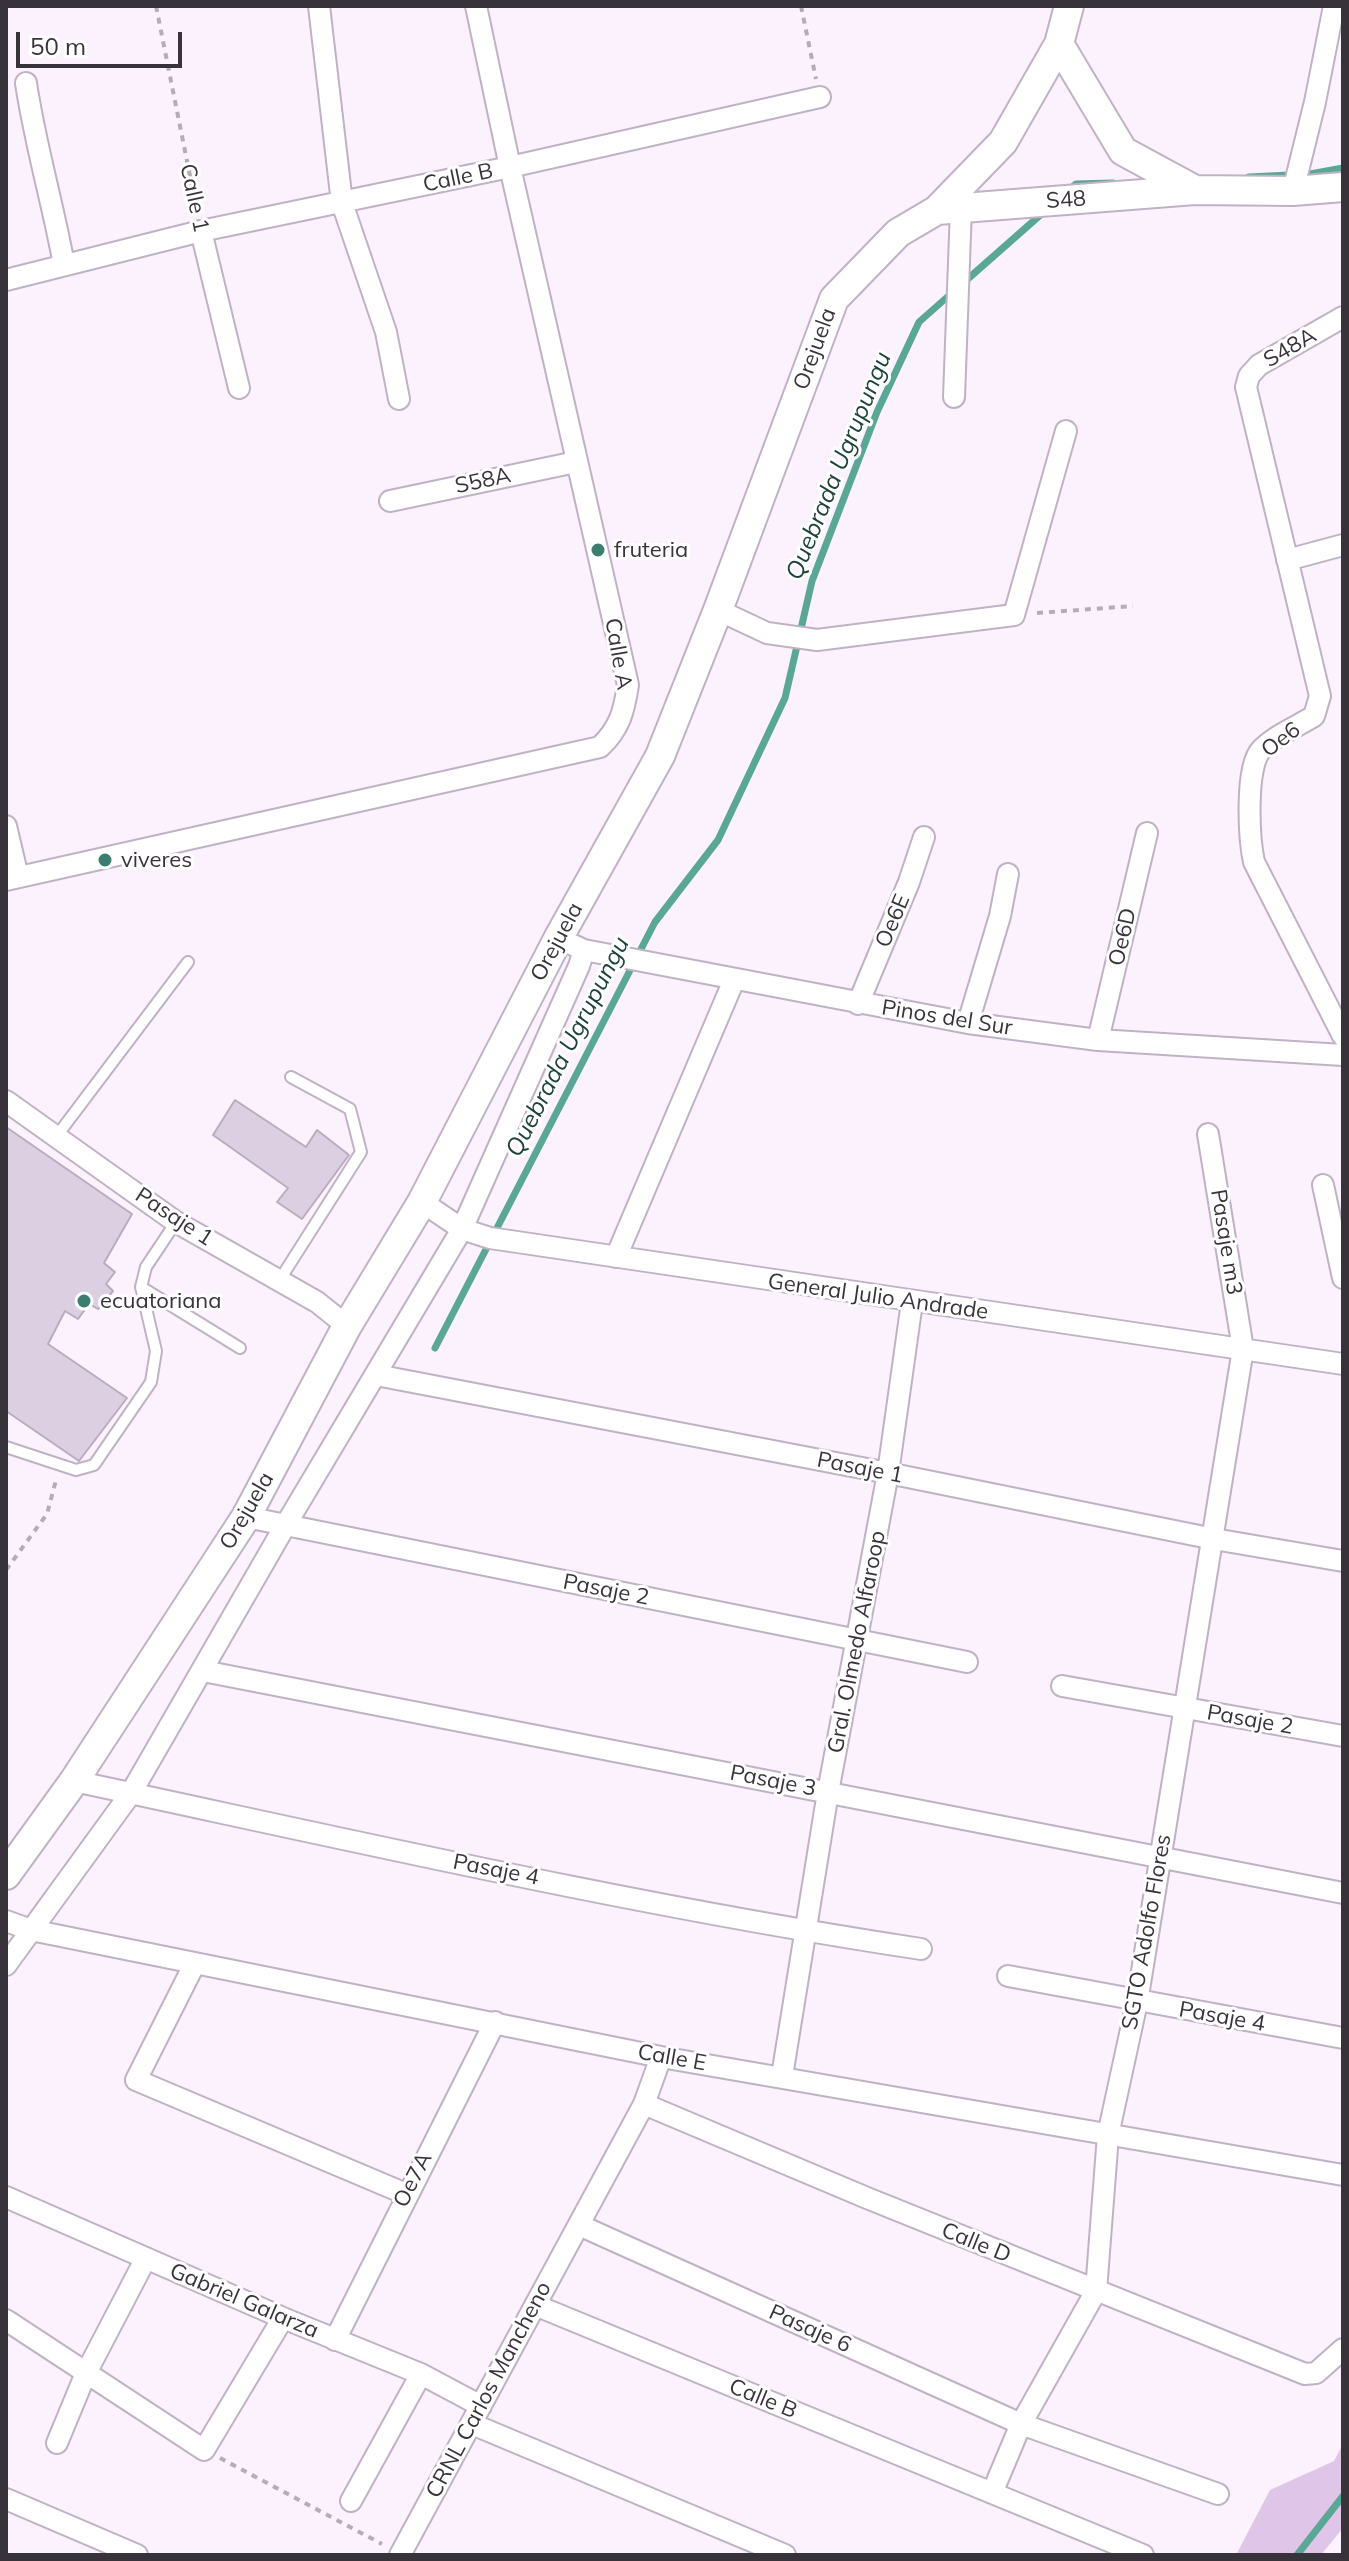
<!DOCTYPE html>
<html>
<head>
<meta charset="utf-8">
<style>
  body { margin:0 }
  #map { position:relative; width:1349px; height:2561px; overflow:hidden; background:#fbf2fe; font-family:Mulish,sans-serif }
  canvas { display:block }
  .frame { position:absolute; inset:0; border:8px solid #38333a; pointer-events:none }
  .scale { position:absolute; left:16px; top:32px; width:166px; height:36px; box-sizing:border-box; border:4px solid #38333a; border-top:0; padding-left:10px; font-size:24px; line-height:28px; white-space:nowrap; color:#38333a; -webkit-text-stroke:6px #fff; paint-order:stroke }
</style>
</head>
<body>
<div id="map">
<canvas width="1349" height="2561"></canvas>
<div class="frame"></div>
<div class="scale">50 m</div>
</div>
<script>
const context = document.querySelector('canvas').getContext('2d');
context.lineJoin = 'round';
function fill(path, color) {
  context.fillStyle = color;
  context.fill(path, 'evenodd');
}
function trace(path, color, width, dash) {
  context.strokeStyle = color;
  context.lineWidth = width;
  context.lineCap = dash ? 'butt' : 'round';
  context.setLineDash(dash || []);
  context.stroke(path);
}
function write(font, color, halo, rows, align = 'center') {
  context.font = font + ' Mulish,sans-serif';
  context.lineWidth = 6;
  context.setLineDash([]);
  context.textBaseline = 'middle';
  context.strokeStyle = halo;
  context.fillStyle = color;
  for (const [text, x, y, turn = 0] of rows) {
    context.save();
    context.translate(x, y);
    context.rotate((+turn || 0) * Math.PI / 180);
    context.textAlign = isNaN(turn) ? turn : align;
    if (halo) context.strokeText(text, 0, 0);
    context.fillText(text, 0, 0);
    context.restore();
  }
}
fill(new Path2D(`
  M1343,2444V2528L1321,2555H1236L1270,2490L1334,2461Z`), '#dfc6e8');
trace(new Path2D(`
  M1249,177L1310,174L1343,168
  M1068,191L1076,184L1113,183
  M962,284L1046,210
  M435,1348L655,922L718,840L785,698L812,581L877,412L919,322L953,292
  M1297,2555L1343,2496`), '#5aa796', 7);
const building = new Path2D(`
  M235,1100L306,1147L317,1130L349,1155L302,1219L277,1202L288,1188L213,1135Z
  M6,1127L132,1214L104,1263L115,1272L106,1284L113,1291L98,1309L89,1304L78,1319L65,1311L48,1344L127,1398L79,1461L6,1411Z`);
fill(building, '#ddcfe2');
trace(building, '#baacbf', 2);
const lane = new Path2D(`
  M56,1137L188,962
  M279,1281L361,1152L350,1109L291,1077
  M141,1287L240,1348
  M6,1447L76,1470L94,1465L151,1382L156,1351L141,1287L146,1267L176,1222`);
const street = new Path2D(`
  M319,6L342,203L386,332L399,399
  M26,83C35,144 53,204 64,265
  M1293,191L1315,102L1334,6
  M201,231L239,388
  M6,280L201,231L510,167L820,97
  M1343,317L1259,365L1249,376L1246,387L1320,696L1314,716C1298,726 1274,736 1261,750C1245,767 1249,839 1254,862L1343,1036
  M954,397L961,208
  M390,501L576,462
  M1287,560L1343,545
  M718,610L767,633L817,640L1014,615L1066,431
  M6,826L18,877
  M6,880L600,747C620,728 624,711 628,685L510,167L476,6
  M573,945L584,950L968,1023L1098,1040L1343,1055
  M858,1004L909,882L924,837
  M968,1023L1000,916L1008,874
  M1098,1040L1147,833
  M6,1101L176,1222L317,1302L347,1326
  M1323,1185L1343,1278
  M422,1202L462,1229L490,1238L1343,1364
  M616,1257L734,980
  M376,1375L888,1473L1214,1539L1343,1561
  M246,1517L967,1662
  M203,1671L1343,1893
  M1062,1686L1343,1736
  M74,1781C355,1841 636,1906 921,1949
  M6,1921L31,1930L661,2057L1343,2175
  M195,1963L136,2080L406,2194
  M6,1965L131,1793L285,1526L462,1229L579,966L584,950
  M1008,1976L1343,2038
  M782,2076L828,1792L888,1473L912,1302
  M644,2104L867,2198L1305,2374L1316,2373L1343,2349
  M6,2197L283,2318L421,2374L481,2406
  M579,2225L1021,2424L1218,2494
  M535,2305L1143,2555
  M6,2320L204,2450L283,2318
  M335,2340L495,2022
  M472,2424L785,2555
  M57,2443L86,2373L146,2258
  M992,2493L1021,2424L1096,2291L1108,2135L1137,2002L1243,1349L1208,1134
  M6,2499L137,2555
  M351,2501L421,2374
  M400,2555L644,2104L661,2057`);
const secondary = new Path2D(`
  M1059,44L1123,151L1195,190
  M937,210L1195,190L1293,191L1343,187
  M6,1875L74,1781L246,1517L347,1326L422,1202L559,937L660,756L718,610L834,299L898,233L937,210L1003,142L1059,44L1069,6`);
trace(lane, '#c0b2c5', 14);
trace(street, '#c0b2c5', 24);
trace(secondary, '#c0b2c5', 32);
trace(new Path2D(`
  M156,6L197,211
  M801,6L816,79
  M1037,613L1133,606
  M6,1570L47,1514L56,1480
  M220,2458L382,2544`), '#b4acb6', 4, [6, 6]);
trace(lane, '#fff', 10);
trace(street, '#fff', 20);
trace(secondary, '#fff', 28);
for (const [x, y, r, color] of [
  [598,550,8,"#3b7e70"],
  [105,860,8,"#3b7e70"],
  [84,1301,8,"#3b7e70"]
]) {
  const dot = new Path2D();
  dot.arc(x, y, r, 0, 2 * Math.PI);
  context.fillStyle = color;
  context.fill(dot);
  trace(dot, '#fff', 3);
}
write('22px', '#38333a', '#fff', [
  ["Calle B",458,178,-12],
  ["Calle 1",194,198,78],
  ["S48",1066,200,-4],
  ["S48A",1290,348,-30],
  ["Orejuela",815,349,-70],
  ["S58A",483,481,-12],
  ["Calle A",618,654,80],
  ["Oe6",1281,740,-37],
  ["Oe6E",893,921,-67],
  ["Oe6D",1123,937,-77],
  ["Orejuela",557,942,-62],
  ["Pinos del Sur",947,1018,9],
  ["Pasaje 1",174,1217,33],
  ["Pasaje m3",1226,1242,81],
  ["General Julio Andrade",878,1297,8],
  ["Pasaje 1",860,1468,11],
  ["Orejuela",247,1511,-60],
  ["Pasaje 2",606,1590,11],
  ["Gral. Olmedo Alfaroop",857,1642,-79],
  ["Pasaje 2",1250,1720,10],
  ["Pasaje 3",773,1781,11],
  ["Pasaje 4",496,1870,11],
  ["SGTO Adolfo Flores",1147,1932,-80],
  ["Pasaje 4",1222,2017,10],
  ["Calle E",672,2058,10],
  ["Oe7A",413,2180,-63],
  ["Calle D",976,2243,22],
  ["Gabriel Galarza",244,2301,23],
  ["Pasaje 6",810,2329,24],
  ["CRNL Carlos Mancheno",489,2390,-62],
  ["Calle B",763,2399,22]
]);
write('22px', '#38333a', '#fff', [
  ["fruteria",614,550],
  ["viveres",121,860],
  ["ecuatoriana",100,1301]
], 'left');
write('italic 24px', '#1d423a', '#fff', [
  ["Quebrada Ugrupungu",839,466,-68],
  ["Quebrada Ugrupungu",568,1047,-63]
]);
</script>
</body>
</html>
